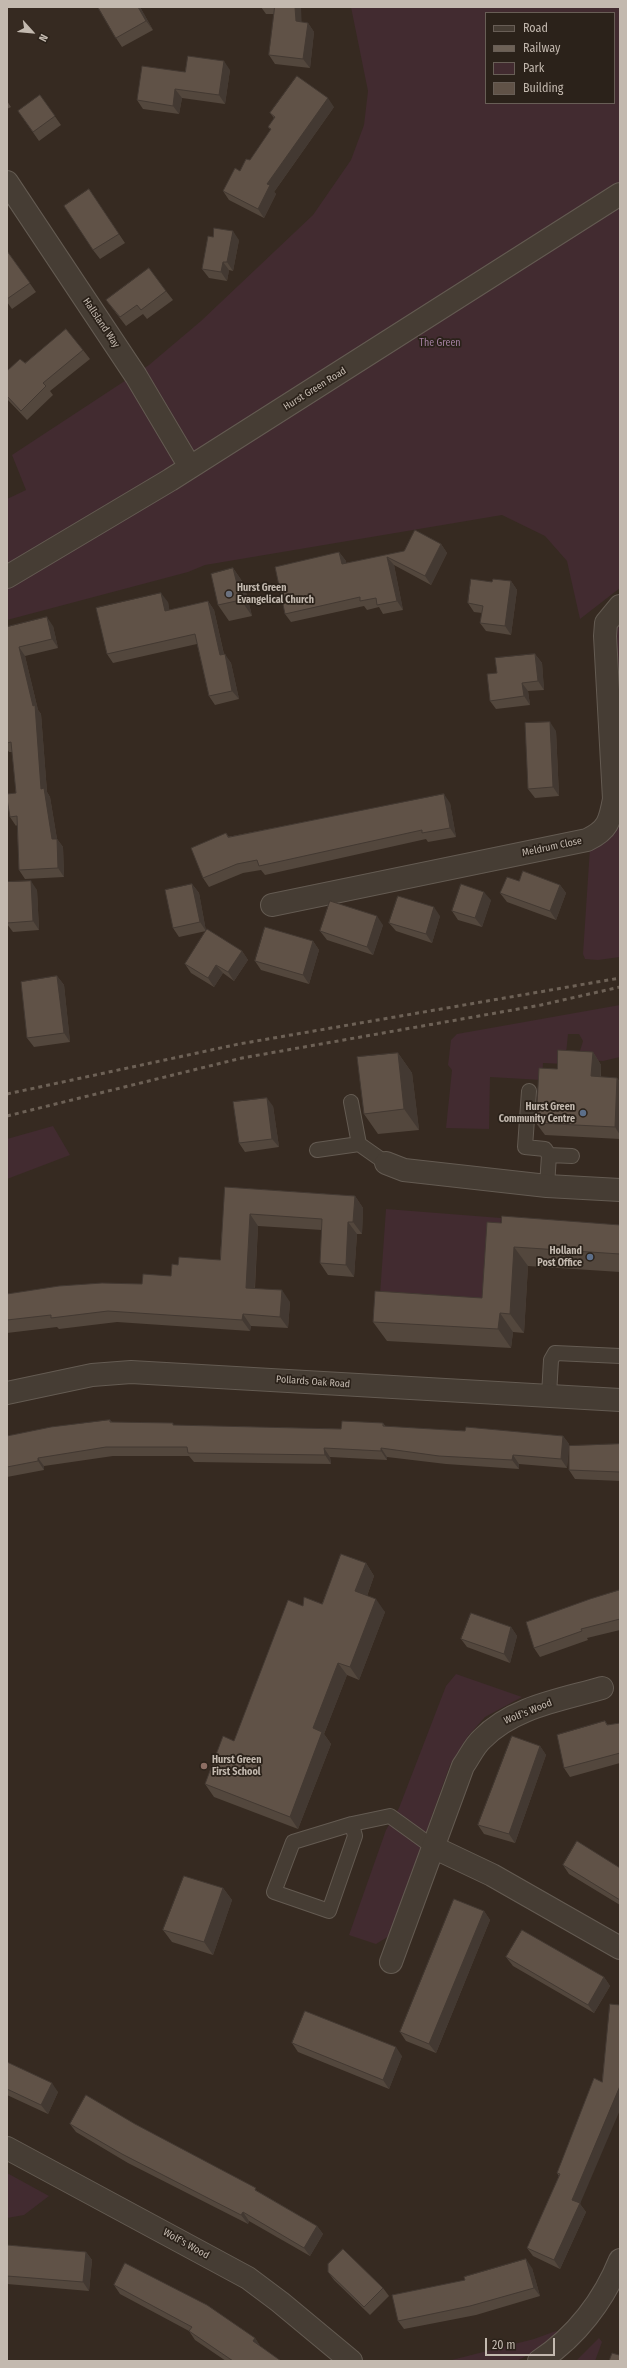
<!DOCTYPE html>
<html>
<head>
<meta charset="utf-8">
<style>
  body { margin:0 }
  #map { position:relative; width:627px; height:2368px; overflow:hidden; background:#362a21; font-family:"Fira Sans Condensed",sans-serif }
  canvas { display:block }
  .frame { position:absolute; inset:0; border:8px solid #c3b9af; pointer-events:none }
  .legend { position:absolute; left:485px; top:12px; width:130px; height:92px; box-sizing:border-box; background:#2b221a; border:1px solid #685e56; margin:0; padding:5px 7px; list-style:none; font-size:12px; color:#c3b9af }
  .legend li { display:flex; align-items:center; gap:8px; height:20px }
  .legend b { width:20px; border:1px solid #685e56 }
  .north { position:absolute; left:12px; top:12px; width:40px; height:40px; -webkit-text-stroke:3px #2b221a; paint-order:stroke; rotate:117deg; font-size:11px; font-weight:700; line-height:16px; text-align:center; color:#c3b9af }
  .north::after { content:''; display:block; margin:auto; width:14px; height:18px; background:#c3b9af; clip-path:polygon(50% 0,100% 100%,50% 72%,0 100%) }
  .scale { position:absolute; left:485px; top:2338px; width:70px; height:18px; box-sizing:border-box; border:2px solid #c3b9af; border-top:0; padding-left:5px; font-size:12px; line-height:14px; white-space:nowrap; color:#c3b9af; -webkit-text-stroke:3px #2b221a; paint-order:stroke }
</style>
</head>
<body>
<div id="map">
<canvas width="627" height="2368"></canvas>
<div class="frame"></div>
<ul class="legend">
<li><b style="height:5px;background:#463d34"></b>Road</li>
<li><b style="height:5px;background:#6d6156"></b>Railway</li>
<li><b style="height:11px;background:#422b30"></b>Park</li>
<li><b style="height:11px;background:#605247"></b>Building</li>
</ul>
<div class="north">N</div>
<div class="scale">20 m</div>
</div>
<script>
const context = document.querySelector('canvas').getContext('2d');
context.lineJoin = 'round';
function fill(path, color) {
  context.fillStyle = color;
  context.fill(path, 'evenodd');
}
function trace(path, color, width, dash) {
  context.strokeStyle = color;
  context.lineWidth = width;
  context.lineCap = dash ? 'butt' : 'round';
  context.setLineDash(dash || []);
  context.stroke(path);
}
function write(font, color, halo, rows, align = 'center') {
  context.font = font + ' "Fira Sans Condensed",sans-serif';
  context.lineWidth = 3.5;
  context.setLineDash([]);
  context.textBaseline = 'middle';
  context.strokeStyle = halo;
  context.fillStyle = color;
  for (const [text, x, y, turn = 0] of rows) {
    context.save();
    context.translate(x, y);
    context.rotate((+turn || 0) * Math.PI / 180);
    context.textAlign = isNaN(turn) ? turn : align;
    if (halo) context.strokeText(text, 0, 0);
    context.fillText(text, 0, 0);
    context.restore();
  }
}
fill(new Path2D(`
  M351,7H620V588L580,619L567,561L545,536L502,515L205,565L188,572L7,620V499L26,490L12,455L149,365L201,321L313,215L351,160L364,125L368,91ZM486,13H614V103H486Z
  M620,622V744L612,637Z
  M620,770V957L598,960L585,959L583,954L590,848Z
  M620,1005V1057L603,1061L586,1060L579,1054L583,1041L579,1034H568L565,1064L543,1063L542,1080L490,1077L489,1129L446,1128L452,1070L448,1065L451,1040L457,1034Z
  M53,1126L70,1155L7,1179V1139Z
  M386,1209L501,1218L495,1317L379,1309Z
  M456,1674L522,1697L485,1717L468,1736L450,1765L389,1936L376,1944L349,1935L386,1830L399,1808L446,1686Z
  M7,2173L49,2196L24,2215L7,2218Z
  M556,2331L559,2332L542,2347L517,2361H448L534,2339Z
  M599,2338L602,2342L595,2361H576Z`), '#422b30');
const lane = new Path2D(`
  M529,1091L525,1147L545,1149L549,1155
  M351,1102L359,1144
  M317,1150L359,1144L386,1163
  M547,1186L549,1155L572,1156
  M549,1395L551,1360L555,1353L620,1356
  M352,1824L355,1836L329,1911L274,1892L293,1842L352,1824L390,1816L433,1847`);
const street = new Path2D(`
  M7,182L136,376L190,467
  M7,577L170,480L620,194
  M272,905L587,840C608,830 610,821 614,799L605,636L606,623L620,606
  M386,1163L404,1170L547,1186L620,1190
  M7,1393L92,1375L131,1372L620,1400
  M433,1847L492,1875L620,1948
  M391,1962L463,1766C469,1758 474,1746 482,1739C513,1707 561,1700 602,1688
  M7,2148L248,2278L280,2302L351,2361
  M539,2361C576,2337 604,2300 620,2260`);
trace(lane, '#645b52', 16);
trace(street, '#645b52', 24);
trace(lane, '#463d34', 14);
trace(street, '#463d34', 22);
trace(new Path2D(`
  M7,1094L239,1044L620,978
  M7,1116L242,1058L541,1005L620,987`), '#6d6156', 3, [4, 4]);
fill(new Path2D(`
  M140,7L153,30L122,47L116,38Z
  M261,7H301V22L308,23L314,32L310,68L275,64L269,55L274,14H266Z
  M230,70L225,104L182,98L179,114L143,109L137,100L185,72Z
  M40,95L61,125L39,141L18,111Z
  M7,101L11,107L7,109Z
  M334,107L274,192L276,194L264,218L229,200L223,191L250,160L271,130L268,127L274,118L270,113Z
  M89,189L125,243L100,259L93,250Z
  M239,240L233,271L229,270L227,281L209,278L202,269Z
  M7,251L36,292L12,309L7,302Z
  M166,291L173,300L147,319L143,314L126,326L106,300Z
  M83,350L90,359L50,391L53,395L27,420L7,399V371L25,363Z
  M441,544L447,553L431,585L394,565L403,610L383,614L379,607L367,610L364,606L291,622L285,614L339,552L346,561V563Z
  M233,568L244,584L252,616L229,621L218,605Z
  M511,581L517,590L511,635L486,631L480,623L482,613L474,612L468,603L492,582Z
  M208,601L214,610L224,654L231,663L239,699L215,705L209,696L197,644L113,663L107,654L168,602L169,610Z
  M53,626L58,648L25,656L38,710L41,714L47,792L50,797L57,839L63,847L64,877L25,879L19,870L17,825L16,826L10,817L16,793L12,752H9L7,749V627Z
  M535,654L542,663L544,690L528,691L530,705L496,709L490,701L497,673Z
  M556,731L559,796L535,798L528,789Z
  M450,803L456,837L428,842L426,839L265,875L261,870L243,873L209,887L203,878L226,833L229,837Z
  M519,881L560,885L566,893L556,920L507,902L500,893Z
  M7,882L37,890L39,930L13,932L7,924Z
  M192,884L199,893L206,931L242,951L248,960L234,981L223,973L214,987L191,973L185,964L206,931L179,937L173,928Z
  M491,900L482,927L458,920L452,911Z
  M440,916L432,943L396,931L389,923Z
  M383,925L373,955L327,940L320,931Z
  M313,941L319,950L309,984L261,970L255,961Z
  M57,976L64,985L70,1042L34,1047L27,1038Z
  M593,1052L601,1065V1077L617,1078L620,1082V1139L545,1135L536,1123L557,1069Z
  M398,1053L412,1073L419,1130L378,1134L364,1114Z
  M273,1106L279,1147L245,1152L239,1143Z
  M225,1187L355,1196L363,1208L362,1234H357L354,1277L328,1275L320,1263L322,1230L258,1226L255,1288L290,1302L288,1328L251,1326L250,1331L117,1322L59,1329L57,1327L7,1333V1294L142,1284L171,1276L178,1265L220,1260Z
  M501,1223L620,1225V1272L528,1266L524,1333L513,1332L511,1348L387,1341L373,1322L482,1298Z
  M110,1420L112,1422L175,1425L341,1429L383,1423L386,1427L465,1431L563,1436L569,1444V1446L620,1444V1481L575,1479L569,1470V1447L567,1468L519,1464V1469L446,1464L387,1457V1460L330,1457L331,1464L194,1462L189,1456H113L44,1466V1470L7,1477V1436Z
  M366,1563L374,1576L367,1596L385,1612L359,1680L347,1675L324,1734L331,1744L298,1829L214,1797L205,1784L234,1741L303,1606L322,1604Z
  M620,1590V1630L587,1638L588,1640L540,1657L534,1648Z
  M511,1627L517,1636L510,1663L467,1647L461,1639Z
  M605,1721L608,1725L620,1723V1763L570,1777L564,1768Z
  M540,1746L546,1755L515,1843L484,1834L478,1825Z
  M563,1865L620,1868V1905L569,1874Z
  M223,1888L232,1900L213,1955L172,1942L163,1930Z
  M484,1911L490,1920L436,2053L406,2041L400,2032Z
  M506,1957L604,1977L610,1986L594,2013L513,1966Z
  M620,2005L580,2204L586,2212L560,2269L533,2256L527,2248L559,2176L557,2173L602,2082Z
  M292,2043L402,2056L389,2089L298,2052Z
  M7,2062L58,2092L48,2114L7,2095Z
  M70,2124H135L259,2192L317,2226L323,2234L310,2256L249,2221L248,2224L128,2163L76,2132Z
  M7,2245L86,2252L92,2260L89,2291L7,2284Z
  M532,2268L540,2296L476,2315L404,2329L398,2321Z
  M328,2272L383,2288L389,2296L370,2315L334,2280Z
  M114,2285L255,2338L260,2346L281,2361H226L195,2340L189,2331L120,2294Z`), '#53473d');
fill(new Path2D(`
  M138,7H140L153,30L146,21Z
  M295,7H301L302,30L296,21Z
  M308,23L314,32L310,68L303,59Z
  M224,61L230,70L225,104L219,95Z
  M175,89L182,98L179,114L173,106Z
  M328,98L334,107L274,192L276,194L264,218L258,209L267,184Z
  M233,231L239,240L233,271L227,262Z
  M223,262L229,270L227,281L221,272Z
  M441,544L447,553L431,585L425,576Z
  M339,552L346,561L348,572L342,564Z
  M387,557L394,565L403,610L397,601Z
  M233,568L244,584L252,616L241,600Z
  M511,581L517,590L511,635L505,626Z
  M161,593L168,602L171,619L165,611Z
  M208,601L214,610L226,664L220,655Z
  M47,617L53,626L58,648L52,639Z
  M19,647L25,656L38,710L41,714L47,792L50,797L57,839L63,847L64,877L58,868L52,839L41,789L33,706Z
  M225,654L231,663L239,699L232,691Z
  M535,654L542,663L544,690L538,681Z
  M522,683L528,691L530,705L524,696Z
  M550,722L556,731L559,796L553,787Z
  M444,794L450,803L456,837L450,828Z
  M31,881L37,890L39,930L33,921Z
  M192,884L199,893L206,931L200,922Z
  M560,885L566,893L556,920L550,911Z
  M484,892L491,900L482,927L475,918Z
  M434,907L440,916L432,943L426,934Z
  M377,916L383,925L373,955L367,947Z
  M313,941L319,950L309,984L303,975Z
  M242,951L248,960L234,981L228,972Z
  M216,965L223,973L214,987L208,978Z
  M57,976L64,985L70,1042L64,1033Z
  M593,1052L601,1065L600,1089L591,1076Z
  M398,1053L412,1073L419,1130L404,1109Z
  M617,1078L620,1082V1135L615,1127Z
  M267,1098L273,1106L279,1147L272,1139Z
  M355,1196L363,1208L362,1234L353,1222Z
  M250,1214L258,1226L254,1299L246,1288Z
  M348,1222L357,1234L354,1277L346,1265Z
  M514,1247L528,1266L524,1333L510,1314Z
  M282,1290L290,1302L288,1328L280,1317Z
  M500,1313L513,1332L511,1348L498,1329Z
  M243,1314L251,1326L250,1331L242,1320Z
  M563,1436L569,1444L567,1468L561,1459Z
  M324,1448L330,1457L331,1464L325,1455Z
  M381,1448L387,1457V1460L381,1451Z
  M513,1455L519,1464V1469L512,1460Z
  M38,1458L44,1466V1470L38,1461Z
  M366,1563L374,1576L364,1604L355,1591Z
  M376,1599L385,1612L359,1680L350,1667Z
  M511,1627L517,1636L510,1663L504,1654Z
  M338,1663L347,1675L324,1734L331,1744L298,1829L290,1817L313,1728Z
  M540,1746L546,1755L515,1843L509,1834Z
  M223,1888L232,1900L213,1955L204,1942Z
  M484,1911L490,1920L436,2053L429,2044Z
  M604,1977L610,1986L594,2013L588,2005Z
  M396,2047L402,2056L389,2089L383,2080Z
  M52,2083L58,2092L48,2114L41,2105Z
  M620,2086V2110L580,2204L586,2212L560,2269L554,2260L572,2200Z
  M243,2212L249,2221L248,2224L241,2215Z
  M317,2226L323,2234L310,2256L304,2248Z
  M86,2252L92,2260L89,2291L83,2282Z
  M526,2259L532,2268L540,2296L534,2288Z
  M255,2338L261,2347L253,2341Z`), '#433932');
const building = new Path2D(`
  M98,7H138L146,21L116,38Z
  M275,7H295L296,21L308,23L303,59L269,55Z
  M188,56L224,61L219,95L175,89L173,106L137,100L142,66L185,72Z
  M297,76L328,98L267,184L270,185L258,209L223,191L235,168L240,171L246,159L250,160L271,129L268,127L275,117L270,113Z
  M40,95L55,116L33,132L18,111Z
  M89,189L119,234L93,250L64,206Z
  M214,228L233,231L227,262H223L221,272L202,269L208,236L213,237Z
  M7,251L30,283L7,299Z
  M149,268L166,291L141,310L137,305L120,317L106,300Z
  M66,329L83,350L43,383L46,386L21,411L7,396V371L20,359L25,363Z
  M415,530L441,544L425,576L387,557L397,601L377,605L376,598L360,601V597L285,614L275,567L339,552L342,564L404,551Z
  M233,568L241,600L218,605L211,574Z
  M471,579L492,582L493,579L511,581L505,626L480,623L483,606L468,603Z
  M161,593L165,611L208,601L220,655L225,654L232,691L209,696L195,634L107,654L96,608Z
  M47,617L52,639L19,647L33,706L35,705L41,789L44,788L52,839H57L58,868L19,870L17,816L10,817L7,799V794L16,793L11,742L7,743V627Z
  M535,654L538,681L522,683L524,696L490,701L487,674L497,673L495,658Z
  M550,722L553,787L528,789L525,723Z
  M444,794L450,828L422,833V830L259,866L257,860L237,864L203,878L191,848L226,833L228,837Z
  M523,871L560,885L550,911L500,893L507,877L519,881Z
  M31,881L33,921L7,923V882Z
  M192,884L200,922L173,928L165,890Z
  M461,884L484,892L475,918L452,911Z
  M398,896L434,907L426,934L389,923Z
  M330,901L377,916L367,947L320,931Z
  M265,927L313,941L303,975L255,961Z
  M207,929L242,951L228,972L216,965L208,978L185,964Z
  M57,976L64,1033L27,1038L21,982Z
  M558,1050L593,1052L591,1076L617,1078L615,1127L536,1123L539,1068L557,1069Z
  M398,1053L404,1109L364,1114L357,1057Z
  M267,1098L272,1139L239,1143L233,1102Z
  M225,1187L355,1196L353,1222H348L346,1265L320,1263L322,1219L250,1214L246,1288L282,1290L280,1317L243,1314L242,1320L108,1311L51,1318V1315L7,1320V1294L59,1286L102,1283L142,1284L143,1274L171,1276L172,1264L178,1265L179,1257L220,1260Z
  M502,1216L620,1225V1254L514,1247L510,1314L500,1313L498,1329L373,1322L375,1291L482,1298L487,1222L501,1223Z
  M110,1420V1422L173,1423V1425L341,1429L342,1421L383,1423V1426L465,1431L466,1427L563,1436L561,1459L513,1455L512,1460L439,1456L381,1448V1451L324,1448L325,1455L188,1453L187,1447H106L38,1458V1461L7,1467V1436L51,1427Z
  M620,1444V1472L569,1470V1446Z
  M341,1554L366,1563L355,1591L376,1599L350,1667L338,1663L313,1728L322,1732L290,1817L205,1784L223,1736L234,1741L288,1600L303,1606L304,1597L322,1604Z
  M620,1590V1619L581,1629L582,1631L534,1648L526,1622L590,1599Z
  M471,1613L511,1627L504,1654L461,1639Z
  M605,1721L607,1725L620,1723V1753L564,1768L557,1735Z
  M512,1736L540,1746L509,1834L478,1825Z
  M577,1841L620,1868V1900L563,1865Z
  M184,1876L223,1888L204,1942L163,1930Z
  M454,1899L484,1911L429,2044L400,2032Z
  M522,1930L604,1977L588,2005L506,1957Z
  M610,2004L620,2005V2086L572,2200L580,2203L554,2260L527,2248L560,2174L557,2173L594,2078L602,2082Z
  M305,2011L396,2047L383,2080L292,2043Z
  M7,2062L52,2083L41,2105L7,2089Z
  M86,2095L135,2124L256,2188L255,2190L317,2226L304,2248L243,2212L241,2215L122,2154L70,2124Z
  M7,2245L86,2252L83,2282L7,2276Z
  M343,2249L383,2288L364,2307L328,2272V2264Z
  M526,2259L534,2288L470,2306L398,2321L392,2295L465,2280L464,2277Z
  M125,2263L207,2305L255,2338L253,2341L281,2361H233L189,2331L192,2327L114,2285Z
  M620,2351V2361H609L612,2353L619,2355Z`);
fill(building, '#605247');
trace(building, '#433932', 1);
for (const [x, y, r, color] of [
  [229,594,4,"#6b7280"],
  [583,1113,4,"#5c6f8a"],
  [590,1257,4,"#5c6f8a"],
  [204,1766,4,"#8d6e63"]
]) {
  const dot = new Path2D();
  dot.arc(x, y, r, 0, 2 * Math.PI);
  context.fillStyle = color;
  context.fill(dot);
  trace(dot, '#2b221a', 1.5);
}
write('10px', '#c3b9af', '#2b221a', [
  ["Hallsland Way",101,323,56],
  ["Hurst Green Road",315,389,-32],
  ["Meldrum Close",552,847,-12],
  ["Pollards Oak Road",313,1382,4],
  ["Wolf's Wood",528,1712,-22],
  ["Wolf's Wood",186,2244,29]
]);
write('10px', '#a27f9f', '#2b221a', [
  ["The Green",440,343]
]);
write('bold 10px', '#c3b9af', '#2b221a', [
  ["Hurst Green",237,588],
  ["Evangelical Church",237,600],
  ["Hurst Green",575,1107,"right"],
  ["Community Centre",575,1119,"right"],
  ["Holland",582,1251,"right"],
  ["Post Office",582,1263,"right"],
  ["Hurst Green",212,1760],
  ["First School",212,1772]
], 'left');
</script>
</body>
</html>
